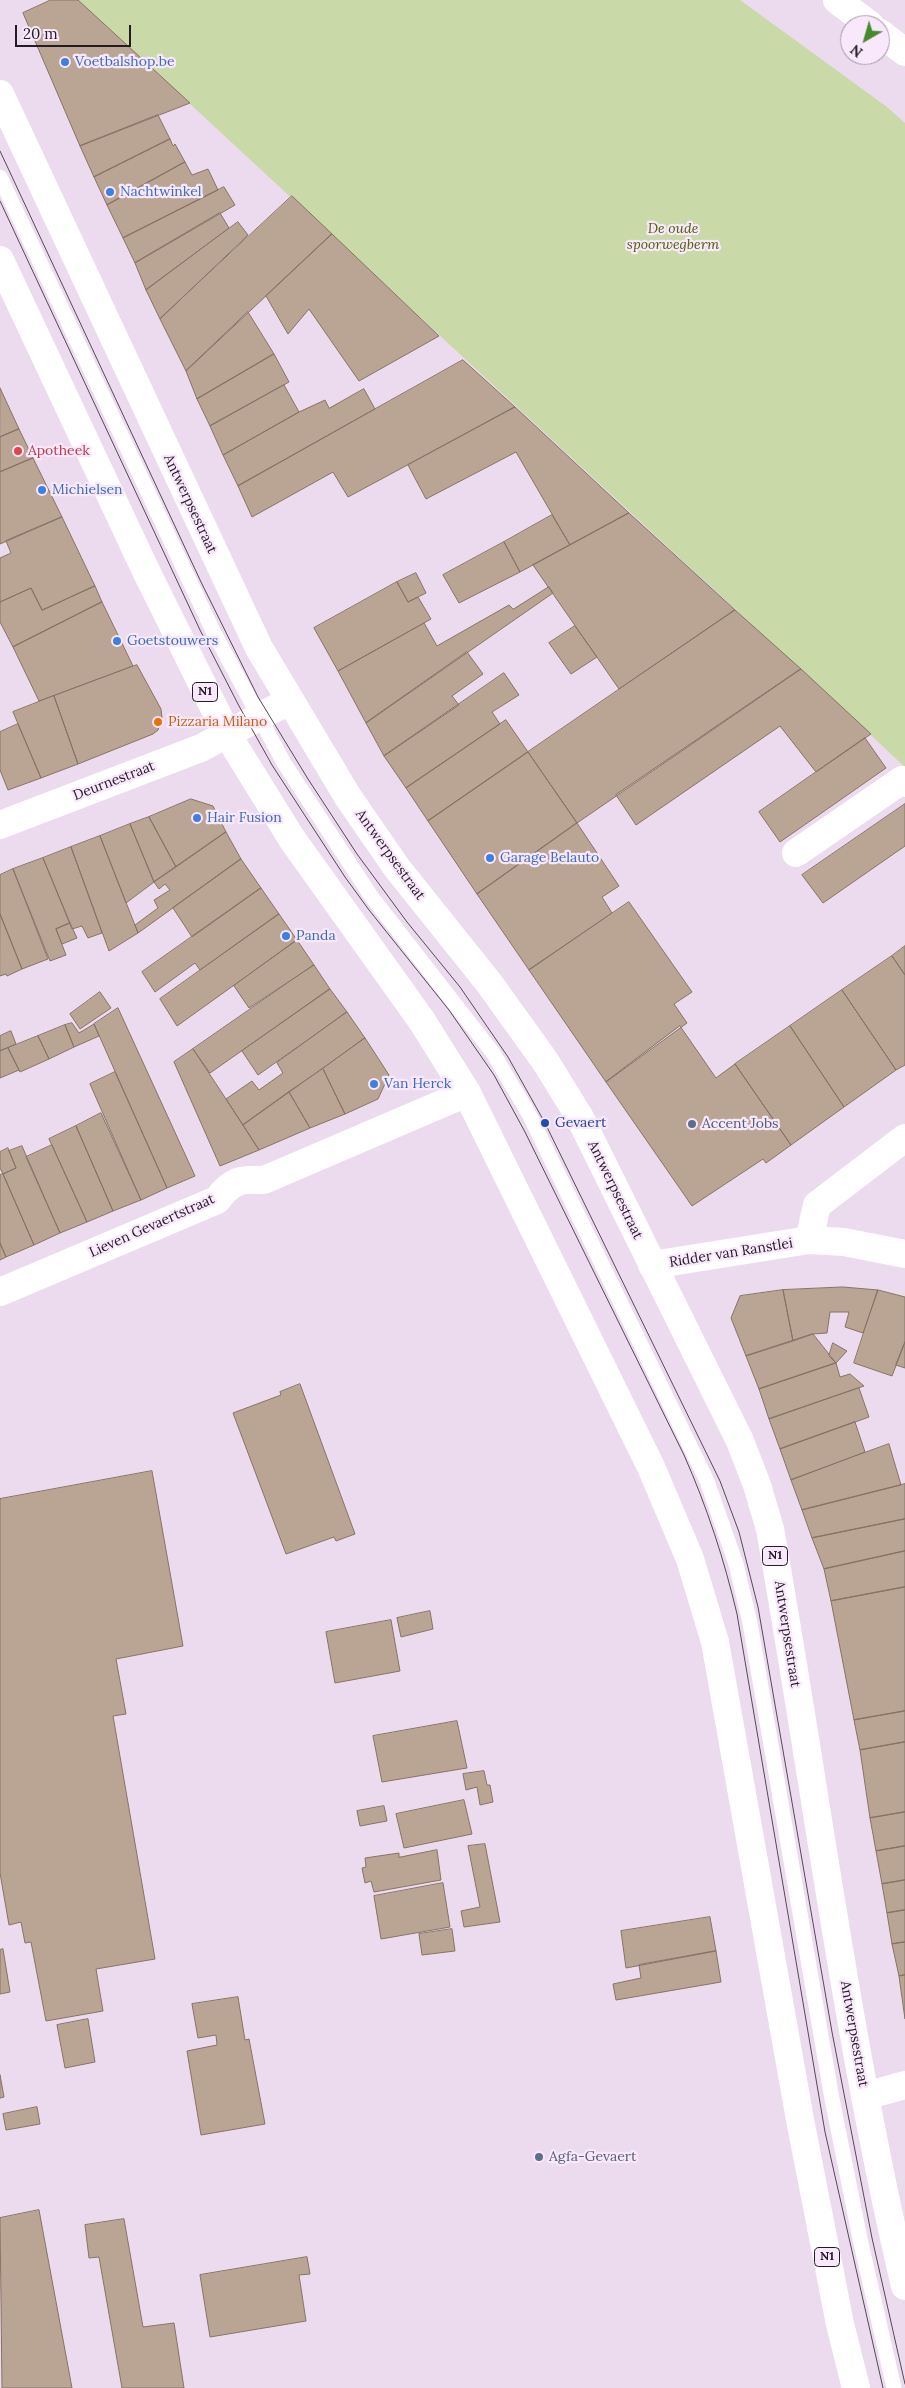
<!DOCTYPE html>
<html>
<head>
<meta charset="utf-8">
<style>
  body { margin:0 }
  #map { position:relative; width:905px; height:2388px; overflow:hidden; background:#ecdaee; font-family:Lora,serif }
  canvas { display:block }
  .north { position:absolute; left:840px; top:15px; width:50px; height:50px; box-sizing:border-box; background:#f9e7fb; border:1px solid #a396a5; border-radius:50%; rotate:218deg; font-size:14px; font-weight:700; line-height:20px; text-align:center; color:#231c24 }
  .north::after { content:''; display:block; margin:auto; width:18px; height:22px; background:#468a2e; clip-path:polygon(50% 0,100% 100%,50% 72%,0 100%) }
  .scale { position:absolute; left:15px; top:25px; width:116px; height:22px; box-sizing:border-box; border:2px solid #231c24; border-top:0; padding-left:6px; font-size:15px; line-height:18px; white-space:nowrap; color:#231c24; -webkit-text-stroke:4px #f9e7fb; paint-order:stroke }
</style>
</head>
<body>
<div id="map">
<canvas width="905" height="2388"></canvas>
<div class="north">N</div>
<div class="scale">20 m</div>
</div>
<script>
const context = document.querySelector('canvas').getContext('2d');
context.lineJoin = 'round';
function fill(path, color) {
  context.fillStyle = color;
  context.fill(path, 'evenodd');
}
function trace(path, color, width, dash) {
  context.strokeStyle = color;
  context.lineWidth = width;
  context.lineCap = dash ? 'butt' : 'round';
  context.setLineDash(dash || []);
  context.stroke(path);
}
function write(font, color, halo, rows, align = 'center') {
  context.font = font + ' Lora,serif';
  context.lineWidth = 4.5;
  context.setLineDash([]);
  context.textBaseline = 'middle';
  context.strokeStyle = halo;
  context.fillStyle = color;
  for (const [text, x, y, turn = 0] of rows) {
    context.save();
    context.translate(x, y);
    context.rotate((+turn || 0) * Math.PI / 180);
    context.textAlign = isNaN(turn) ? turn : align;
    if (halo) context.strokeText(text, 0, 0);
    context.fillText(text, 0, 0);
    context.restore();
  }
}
fill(new Path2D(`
  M78,0H740L887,107L905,123V767Z`), '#c9d9a7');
const building = new Path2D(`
  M51,0H78L190,103L80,146L23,13Z
  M158,115L170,139L94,177L80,146Z
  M170,139L173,146L175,144L185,162L107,205L94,177Z
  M185,162L192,175L208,169L218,190L123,238L107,205Z
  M224,187L235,205L135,263L123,238Z
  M292,196L332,234L186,371L160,319Z
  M220,213L229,228L146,290L135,263Z
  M238,222L248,235L160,319L146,290Z
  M332,234L439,336L359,381L309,309L288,334L266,296Z
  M248,312L274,354L197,399L186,371Z
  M274,354L289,382L210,426L197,399Z
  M463,360L515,407L348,497L333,472L252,517L238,486Z
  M284,385L299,412L223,455L210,426Z
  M0,388L19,429L0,437Z
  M364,389L375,409L238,486L223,455L299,412L325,400L329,408Z
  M515,407L629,513L570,545L516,452L426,499L408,465Z
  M19,429L33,458L0,472V437Z
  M33,458L62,517L0,544V472Z
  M629,513L735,610L619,689L533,565Z
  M552,515L570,545L520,572L504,542Z
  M62,517L95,586L42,610L31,588L0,602V558L11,553L6,541Z
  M504,542L520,572L459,603L443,575Z
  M416,573L426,593L408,602L397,582Z
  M397,582L408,602L418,597L431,619L338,671L314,628Z
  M95,586L102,602L13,647L0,622V602L31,588L42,610Z
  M549,587L553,593L366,723L338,671L424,623L437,646L509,605L513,609Z
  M102,602L133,666L39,701L13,647Z
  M735,610L801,669L577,823L528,752Z
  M575,626L597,657L571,674L549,643Z
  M467,652L483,674L452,696L459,705L384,756L366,723Z
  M137,665L161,709L162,718L158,730L153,734L78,764L54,696Z
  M801,669L871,734L816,772L780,726L636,825L616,795Z
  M504,673L519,695L492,712L500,724L406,788L384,756Z
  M54,696L78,764L41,778L13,712Z
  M506,720L528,752L428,821L406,788Z
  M18,724L41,778L8,790L0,770V732Z
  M865,738L886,768L780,842L759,812Z
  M528,752L577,823L477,894L428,821Z
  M191,799L213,806L226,832L176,867L149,817Z
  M905,804V846L823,903L802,875Z
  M149,817L176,867L154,882L130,824Z
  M577,823L619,886L602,897L612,913L529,970L477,894Z
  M130,824L154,882L126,903L100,836Z
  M226,832L241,859L138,933L135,925L158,908L154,900L170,890L165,884L159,889L154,882Z
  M100,836L138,933L109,951L71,847Z
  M71,847L102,933L88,938L82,926L72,929L43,858Z
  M43,858L70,923L56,929L66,955L50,961L13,869Z
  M241,859L261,888L192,937L173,908Z
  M13,869L48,959L22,969L0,914V875Z
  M261,888L279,914L200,970L195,963L155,992L142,972Z
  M629,902L692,992L674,1004L687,1023L606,1082L529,970Z
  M0,914L22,969L7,976L6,974L0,976Z
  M279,914L297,940L177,1026L160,999Z
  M70,923L77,938L62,944L56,929Z
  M297,940L314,965L249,1008L234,986Z
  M905,946V975L892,956Z
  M892,956L905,975V1065L896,1070L842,990Z
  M314,965L330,989L210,1073L193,1049Z
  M330,989L347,1012L258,1075L242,1051Z
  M842,990L896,1070L844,1107L790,1026Z
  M100,992L111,1008L80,1029L70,1014Z
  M118,1008L195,1176L167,1188L94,1024Z
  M347,1012L365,1038L243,1125L226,1099L252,1081L259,1090L283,1073L277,1063Z
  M72,1023L79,1033L94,1024L99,1036L74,1047L65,1025Z
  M65,1025L74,1047L49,1059L38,1036Z
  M680,1026L716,1078L735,1064L791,1145L766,1163L763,1159L692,1206L606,1082Z
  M790,1026L844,1107L791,1145L735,1064Z
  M11,1031L16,1044L0,1051V1036Z
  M38,1036L49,1059L20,1072L8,1048Z
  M365,1038L389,1075L378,1099L345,1114L323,1069Z
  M8,1048L19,1070L0,1078V1051Z
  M193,1049L226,1099L259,1150L220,1166L174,1062Z
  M323,1069L345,1114L310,1128L289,1092Z
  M115,1072L167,1188L141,1200L90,1084Z
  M289,1092L310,1128L259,1150L243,1125Z
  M101,1113L141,1200L113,1211L76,1126Z
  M76,1126L113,1211L87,1222L49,1139Z
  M52,1145L87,1222L60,1233L26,1157Z
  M22,1146L60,1233L34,1245L3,1174L16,1168L9,1151Z
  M8,1148L16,1168L3,1174L0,1168V1152Z
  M3,1174L34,1245L6,1257L0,1243V1175Z
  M0,1243L6,1257L0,1260Z
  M843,1287L878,1290L863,1333L845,1327L849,1312H830L827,1333L813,1334L793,1341L783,1290Z
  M783,1290L793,1341L746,1356L731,1318L740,1296Z
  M878,1290L905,1297V1342L892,1376L854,1363Z
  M813,1334L836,1363L759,1389L746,1356Z
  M905,1342V1368L896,1365Z
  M833,1343L847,1351L836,1363L829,1356Z
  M836,1363L840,1377L850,1374L864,1386L769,1419L759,1389Z
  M300,1384L355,1534L336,1541L334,1537L286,1554L233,1413L281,1395L280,1392Z
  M859,1388L869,1417L780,1449L769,1419Z
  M855,1422L865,1452L791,1480L780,1449Z
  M889,1444L901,1485L802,1510L791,1480Z
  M152,1471L183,1646L116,1659L126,1714L113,1716L155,1959L96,1969L103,2011L46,2021L31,1942L25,1943L21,1922L9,1925L0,1873V1499Z
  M905,1484V1519L812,1538L802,1510Z
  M905,1519V1551L824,1569L812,1538Z
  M905,1551V1587L831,1601L824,1569Z
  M905,1587V1711L854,1720L831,1601Z
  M430,1611L433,1629L401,1637L397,1618Z
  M391,1620L400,1671L335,1683L326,1632Z
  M905,1711V1742L860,1750L854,1720Z
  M457,1721L467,1768L382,1782L373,1736Z
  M905,1742V1812L870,1818L860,1750Z
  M484,1771L487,1785H490L493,1802L480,1805L477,1787L466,1790L463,1774Z
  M464,1800L472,1834L404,1848L396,1814Z
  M384,1806L387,1821L360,1826L357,1811Z
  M905,1812V1846L876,1851L870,1818Z
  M485,1844L500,1922L464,1927L461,1911L480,1907L468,1846Z
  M905,1846V1880L882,1884L876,1851Z
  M437,1850L441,1880L374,1892L371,1881L365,1883L362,1868L366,1867L365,1858L399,1853V1857Z
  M905,1880V1910L887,1913L882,1884Z
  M443,1883L450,1927L381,1939L374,1896Z
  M905,1910V1942L892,1944L887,1913Z
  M710,1917L716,1951L626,1968L621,1931Z
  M452,1929L455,1951L422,1955L419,1934Z
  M905,1942V1975L899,1976L892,1944Z
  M3,1949L10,1992L0,1994V1950Z
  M716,1951L721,1982L616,2000L613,1984L641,1978L639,1965Z
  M905,1975V2019L899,1976Z
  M238,1997L245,2040L249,2039L265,2124L201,2135L187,2051L217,2045L216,2035L198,2038L192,2004Z
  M88,2019L95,2062L65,2068L57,2025Z
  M0,2075L4,2097L0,2098Z
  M37,2107L40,2124L6,2130L3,2114Z
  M39,2210L72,2388H2L0,2218Z
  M124,2219L143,2327L174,2323L184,2388H122L99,2257L89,2258L85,2225Z
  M307,2257L310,2274L299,2275L306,2321L210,2337L200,2275Z`);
fill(building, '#baa595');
trace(building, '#877365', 1);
trace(new Path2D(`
  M0,177L213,631L284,763L371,896L493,1053L530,1116L707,1481L736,1564L750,1623L832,2099L860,2239L894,2388`), '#fff', 15);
trace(new Path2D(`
  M0,825L201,748L289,701
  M796,853L902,780L905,783
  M809,1240L817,1205L905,1138
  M652,1265L809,1240L844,1242L905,1254
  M0,1292L217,1200C232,1180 240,1179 264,1180L467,1093
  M865,2096L905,2085`), '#fff', 28);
trace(new Path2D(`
  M837,0L870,25
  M880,33L905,52
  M0,94L259,648L348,797L397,868L489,983L545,1061L579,1116L740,1441L757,1485L770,1529C815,1781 846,2036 905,2286
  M0,260L147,573L227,734L292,839L422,1021L467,1093L651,1467L690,1559L715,1642L801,2125L840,2324L856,2388`), '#fff', 28);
trace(new Path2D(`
  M0,151L201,582L258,697L308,779L357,854L407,922L460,987L508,1057L545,1123L720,1481L739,1532L758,1607L832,2032L872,2238L905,2384
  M0,201L200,630L239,706L272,765L345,877L369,910L449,1010L494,1075L525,1132L684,1455C707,1507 724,1559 737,1614L825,2132L883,2388`), '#544a55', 1);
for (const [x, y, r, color] of [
  [65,62,5,"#3f7fe0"],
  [110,192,5,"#3f7fe0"],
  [18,451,5,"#e0444e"],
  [42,490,5,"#3f7fe0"],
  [117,641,5,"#3f7fe0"],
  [158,722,5,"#e8710a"],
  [197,818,5,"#3f7fe0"],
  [490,858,5,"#3f7fe0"],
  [286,936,5,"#3f7fe0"],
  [374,1084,5,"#3f7fe0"],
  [545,1123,5,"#1a4fb4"],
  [692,1124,5,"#5c6f8a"],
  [539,2157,5,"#5c6f8a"]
]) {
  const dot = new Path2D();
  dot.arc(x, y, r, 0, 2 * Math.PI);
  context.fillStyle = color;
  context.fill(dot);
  trace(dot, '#f9e7fb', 2);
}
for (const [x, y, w] of [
  [205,692,25],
  [775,1556,25],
  [827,2257,25]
]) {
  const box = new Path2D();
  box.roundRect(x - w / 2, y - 9.5, w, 19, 4);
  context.fillStyle = '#f9e7fb';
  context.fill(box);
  trace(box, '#231c24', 1);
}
write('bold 12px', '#231c24', null, [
  ["N1",205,692],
  ["N1",775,1556],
  ["N1",827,2257]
]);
write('14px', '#366cbe', '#f9e7fb', [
  ["Voetbalshop.be",75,62],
  ["Nachtwinkel",120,192],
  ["Michielsen",52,490],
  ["Goetstouwers",127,641],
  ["Hair Fusion",207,818],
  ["Garage Belauto",500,858],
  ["Panda",296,936],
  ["Van Herck",384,1084]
], 'left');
write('italic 14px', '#4c5f06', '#f9e7fb', [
  ["De oude",673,229],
  ["spoorwegberm",673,245]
]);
write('14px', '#be3a42', '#f9e7fb', [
  ["Apotheek",28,451]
], 'left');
write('14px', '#231c24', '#f9e7fb', [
  ["Antwerpsestraat",190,504,65],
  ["Deurnestraat",114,781,-21],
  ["Antwerpsestraat",390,855,54],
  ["Antwerpsestraat",615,1190,64],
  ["Lieven Gevaertstraat",152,1226,-24],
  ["Ridder van Ranstlei",731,1253,-9],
  ["Antwerpsestraat",787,1634,81],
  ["Antwerpsestraat",854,2034,80]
]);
write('14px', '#c56008', '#f9e7fb', [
  ["Pizzaria Milano",168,722]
], 'left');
write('14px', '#164399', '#f9e7fb', [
  ["Gevaert",555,1123]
], 'left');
write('14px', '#4e5e75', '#f9e7fb', [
  ["Accent Jobs",702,1124],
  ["Agfa-Gevaert",549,2157]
], 'left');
</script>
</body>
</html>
